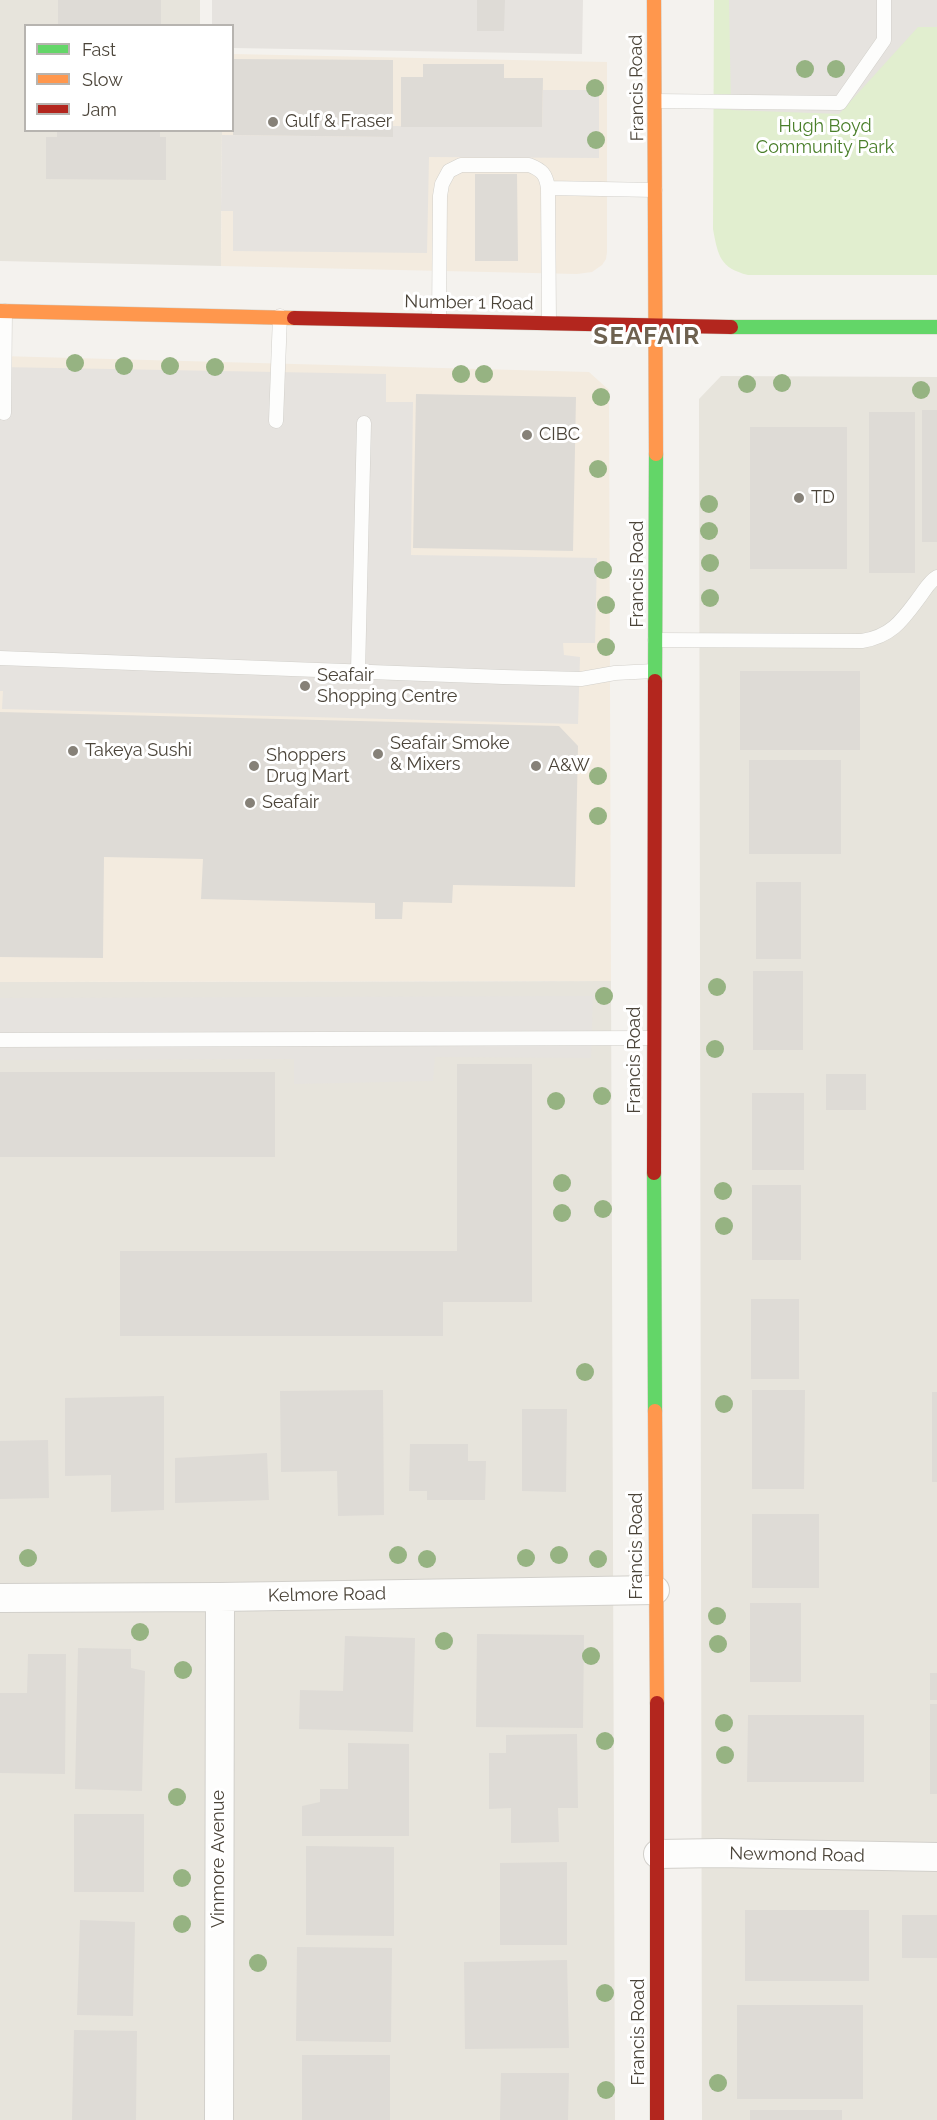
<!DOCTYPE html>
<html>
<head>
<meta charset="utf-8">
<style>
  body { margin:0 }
  #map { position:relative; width:937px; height:2120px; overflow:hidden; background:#f4f2ee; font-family:Raleway,sans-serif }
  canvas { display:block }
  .legend { position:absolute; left:24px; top:24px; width:210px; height:108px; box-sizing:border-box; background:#fff; border:2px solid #b7b4b0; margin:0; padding:8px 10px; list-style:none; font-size:18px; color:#4b4439 }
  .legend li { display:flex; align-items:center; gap:12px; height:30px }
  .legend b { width:30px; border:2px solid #b7b4b0 }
</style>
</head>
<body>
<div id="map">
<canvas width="937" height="2120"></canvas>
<ul class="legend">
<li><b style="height:8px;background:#63d668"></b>Fast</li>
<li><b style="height:8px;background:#ff974d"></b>Slow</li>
<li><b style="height:8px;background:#b3261e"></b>Jam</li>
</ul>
</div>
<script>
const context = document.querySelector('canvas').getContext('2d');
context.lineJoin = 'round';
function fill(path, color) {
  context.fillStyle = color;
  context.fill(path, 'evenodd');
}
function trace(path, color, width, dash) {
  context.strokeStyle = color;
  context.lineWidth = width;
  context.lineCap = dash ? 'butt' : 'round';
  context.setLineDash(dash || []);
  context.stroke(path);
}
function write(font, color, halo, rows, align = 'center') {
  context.font = font + ' Raleway,sans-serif';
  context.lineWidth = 6;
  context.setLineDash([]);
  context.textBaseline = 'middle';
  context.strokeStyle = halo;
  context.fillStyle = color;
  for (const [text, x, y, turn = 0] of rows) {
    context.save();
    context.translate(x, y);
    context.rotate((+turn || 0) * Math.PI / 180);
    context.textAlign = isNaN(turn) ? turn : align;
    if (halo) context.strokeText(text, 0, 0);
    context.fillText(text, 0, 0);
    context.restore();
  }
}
fill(new Path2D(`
  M0,0H200V25L26,26V130L222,131L221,266L0,261Z
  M721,376L937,377V2120H702L699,399Z
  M611,981L615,2120H0V982Z`), '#e7e4dc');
fill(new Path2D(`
  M233,54L607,62V252L606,259L602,265L592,272L577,274L221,266L222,131L232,130Z
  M0,356L589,372L609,390L611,981L0,982Z`), '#f3ebdf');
fill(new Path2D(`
  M714,0H937V275H748C720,268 718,256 713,229Z`), '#e1eecf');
fill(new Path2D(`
  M212,0H583L582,54L233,48L232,26H212Z
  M729,0H937V27H918L839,114L731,110Z
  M543,90H599V158L429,157L427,253L233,251V211H221L222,135L392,137L393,126L542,127Z
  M0,367L386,374V402H413L411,555L597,558L595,643H563L564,655L580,657L578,724L2,709L3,691H0Z
  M593,996L591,1058L435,1057L433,1081L294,1084V1059L0,1060V998Z`), '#e6e3df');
fill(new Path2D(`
  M58,0H161V26H58Z
  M477,0H505L504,31H477Z
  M233,59L393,60V137L233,135Z
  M423,64H504V78H543L542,127H401V77H423Z
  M57,130H160V137H166V180L46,179V137H57Z
  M475,174H517L518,261H475Z
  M416,394L576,397L573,551L413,548Z
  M922,410H937V542H922Z
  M869,412H915V573H869Z
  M750,427H847V569H750Z
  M740,671H860V750H740Z
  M0,712L559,726L578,746L575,887L453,885L452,903L403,902L402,919H375V903L201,899L203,859L104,857L103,958L0,957Z
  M749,760H841V854H749Z
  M756,882H801V959H756Z
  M753,971H803V1050H753Z
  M457,1064H532V1302H443V1336H120V1251H457Z
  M0,1072H275V1157H0Z
  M826,1074H866V1110H826Z
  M752,1093H804V1170H752Z
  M752,1185H801V1260H752Z
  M751,1299H799V1379H751Z
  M383,1390L384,1515L338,1516L337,1471L281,1472L280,1391Z
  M752,1390H805L804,1489H752Z
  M932,1392H937V1482H932Z
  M164,1396V1510L111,1512V1475L65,1476V1398Z
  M522,1409H567L566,1492L522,1491Z
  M48,1440L49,1498L0,1499V1441Z
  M410,1444H468V1461H486L485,1500H427V1491H409Z
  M267,1453L269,1500L175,1503V1458Z
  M752,1514H819V1588H752Z
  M750,1603H801V1682H750Z
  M477,1634L584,1635L583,1728L476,1727Z
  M345,1636L415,1638L413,1732L299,1729L300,1690L343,1691Z
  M78,1648L131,1649V1668L145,1671L142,1791L75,1789Z
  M28,1654H66L65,1774L0,1773V1693H27Z
  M930,1673H937V1700H930Z
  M930,1704H937V1794H930Z
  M748,1715H864V1782H747Z
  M577,1734L578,1808H558L559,1842L511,1843V1808L489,1809V1753H506V1735Z
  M348,1743L409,1744V1836H302V1806L320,1802V1789H348Z
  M74,1814H144V1892H74Z
  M306,1846L394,1847V1936L306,1935Z
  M567,1862V1945H500V1863Z
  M745,1910H869V1981H745Z
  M902,1915H937V1958H902Z
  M80,1920L135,1922L133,2016L77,2015Z
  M297,1947L392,1948L391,2042L296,2041Z
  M567,1960L569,2048L465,2049L464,1962Z
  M737,2005H863V2099H737Z
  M74,2030L137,2031L136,2120H72Z
  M302,2055H390V2120H302Z
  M501,2073H569L568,2120H500Z
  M750,2110H842V2120H750Z`), '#dedbd6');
const lane = new Path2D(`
  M655,101L840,103L884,40V0
  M548,188L549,323
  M439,321L440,196L442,184L449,171L461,165H529C542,170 546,174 548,188L655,190
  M4,413L5,311
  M276,421L280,316
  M655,640L862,641C893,636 903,619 921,595C926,588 930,581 937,577
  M0,658L503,677L581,679L615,673L654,671
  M358,671L364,423
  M0,1040L653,1038`);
const street = new Path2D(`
  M0,1598L220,1597L655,1590
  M658,1854L719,1853L937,1857
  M219,2120L220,1597`);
const fast = new Path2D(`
  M731,327H937
  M655,681L656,454
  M654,1173L655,1411`);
const slow = new Path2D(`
  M654,0L656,454
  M0,311L294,318
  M655,1411L657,1703`);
const jam = new Path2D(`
  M294,318L731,327
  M654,1173L655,681
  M657,2120V1703`);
trace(lane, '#d2d0cb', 15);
trace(street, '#d2d0cb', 30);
trace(fast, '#d3cfc5', 15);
trace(slow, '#d3cfc5', 15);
trace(jam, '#d3cfc5', 15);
trace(lane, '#fdfdfc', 14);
trace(street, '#fdfdfc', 28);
trace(fast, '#63d668', 14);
trace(slow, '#ff974d', 14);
trace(jam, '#b3261e', 14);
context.fillStyle = '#96b382';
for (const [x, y] of [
  [805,69],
  [836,69],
  [595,88],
  [596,140],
  [75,363],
  [124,366],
  [170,366],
  [215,367],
  [461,374],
  [484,374],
  [782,383],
  [747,384],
  [921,390],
  [601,397],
  [598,469],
  [709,504],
  [709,531],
  [710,563],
  [603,570],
  [710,598],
  [606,605],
  [606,647],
  [598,776],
  [598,816],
  [717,987],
  [604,996],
  [715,1049],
  [602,1096],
  [556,1101],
  [562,1183],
  [723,1191],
  [603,1209],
  [562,1213],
  [724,1226],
  [585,1372],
  [724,1404],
  [398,1555],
  [559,1555],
  [28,1558],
  [526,1558],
  [427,1559],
  [598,1559],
  [717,1616],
  [140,1632],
  [444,1641],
  [718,1644],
  [591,1656],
  [183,1670],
  [724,1723],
  [605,1741],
  [725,1755],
  [177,1797],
  [182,1878],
  [182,1924],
  [258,1963],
  [605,1993],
  [718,2083],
  [606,2090]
]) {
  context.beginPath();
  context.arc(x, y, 9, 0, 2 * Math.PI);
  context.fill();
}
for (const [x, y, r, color] of [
  [273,122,6,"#868178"],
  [527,435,6,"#868178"],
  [799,498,6,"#868178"],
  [305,686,6,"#868178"],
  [73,751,6,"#868178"],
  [378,754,6,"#868178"],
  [254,766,6,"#868178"],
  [536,766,6,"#868178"],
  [250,803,6,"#868178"]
]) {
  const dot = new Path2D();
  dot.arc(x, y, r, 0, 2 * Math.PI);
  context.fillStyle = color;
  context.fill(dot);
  trace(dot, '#fff', 2);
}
write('18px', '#4b4439', '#fff', [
  ["Francis Road",637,88,-91],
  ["Number 1 Road",469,303,1],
  ["Francis Road",638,574,-90],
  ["Francis Road",635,1060,-90],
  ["Francis Road",637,1546,-90],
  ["Kelmore Road",327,1595,-1],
  ["Newmond Road",797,1855,1],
  ["Vinmore Avenue",219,1859,-90],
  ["Francis Road",639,2032,-90]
]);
write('18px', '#4b4439', '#fff', [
  ["Gulf & Fraser",285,122],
  ["CIBC",539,435],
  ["TD",811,498],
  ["Seafair",317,676],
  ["Shopping Centre",317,697],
  ["Seafair Smoke",390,744],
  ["& Mixers",390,765],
  ["Takeya Sushi",85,751],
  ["Shoppers",266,756],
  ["Drug Mart",266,777],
  ["A&W",548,766],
  ["Seafair",262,803]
], 'left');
write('18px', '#4a7f2a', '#fff', [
  ["Hugh Boyd",825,127],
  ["Community Park",825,148]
]);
context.letterSpacing = '1.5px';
write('bold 24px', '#6e6250', '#fff', [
  ["SEAFAIR",647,337]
]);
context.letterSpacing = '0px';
</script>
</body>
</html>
